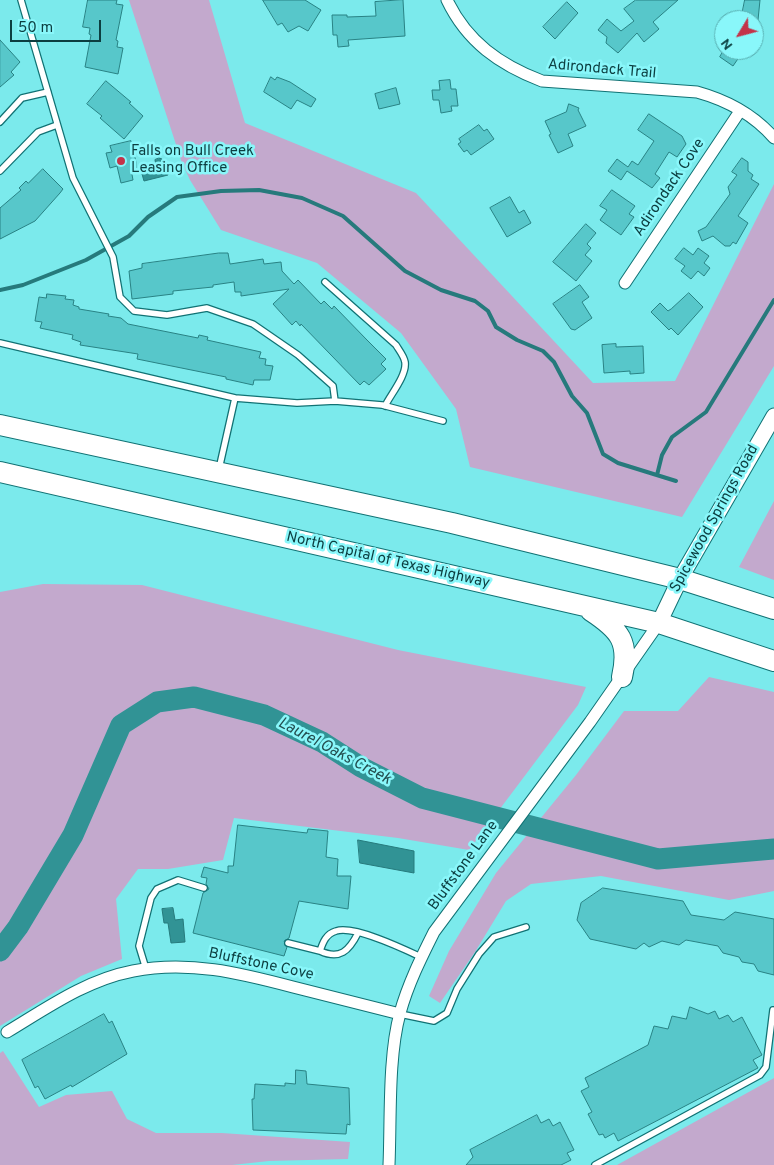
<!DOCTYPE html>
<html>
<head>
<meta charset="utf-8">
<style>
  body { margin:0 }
  #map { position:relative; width:774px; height:1165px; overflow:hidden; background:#7beaec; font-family:Overpass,sans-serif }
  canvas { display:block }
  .north { position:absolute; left:714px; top:10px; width:50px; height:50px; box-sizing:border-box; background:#89f7fa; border:1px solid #57adb0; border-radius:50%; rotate:233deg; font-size:14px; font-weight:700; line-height:20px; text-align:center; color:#0c3e40 }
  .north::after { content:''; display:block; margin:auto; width:18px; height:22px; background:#c33349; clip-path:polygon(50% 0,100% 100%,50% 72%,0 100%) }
  .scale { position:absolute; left:10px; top:20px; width:91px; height:22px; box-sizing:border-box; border:2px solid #0c3e40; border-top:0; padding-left:6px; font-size:15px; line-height:18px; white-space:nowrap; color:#0c3e40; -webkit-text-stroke:4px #89f7fa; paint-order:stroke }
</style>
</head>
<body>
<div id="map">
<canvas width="774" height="1165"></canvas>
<div class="north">N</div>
<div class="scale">50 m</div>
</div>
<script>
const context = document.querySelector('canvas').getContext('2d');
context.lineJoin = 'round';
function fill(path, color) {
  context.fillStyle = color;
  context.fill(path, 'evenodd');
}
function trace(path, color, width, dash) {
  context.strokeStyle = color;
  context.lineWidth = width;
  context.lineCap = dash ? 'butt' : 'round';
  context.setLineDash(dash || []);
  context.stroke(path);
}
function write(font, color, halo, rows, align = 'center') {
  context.font = font + ' Overpass,sans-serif';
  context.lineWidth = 5;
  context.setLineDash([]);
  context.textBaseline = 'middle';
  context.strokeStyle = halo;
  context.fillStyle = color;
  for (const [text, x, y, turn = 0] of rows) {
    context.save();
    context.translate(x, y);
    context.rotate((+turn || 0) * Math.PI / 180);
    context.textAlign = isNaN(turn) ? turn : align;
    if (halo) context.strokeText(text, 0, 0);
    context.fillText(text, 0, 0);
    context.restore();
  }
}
fill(new Path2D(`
  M129,0H209L245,123L416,193L593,383L675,381L774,184V366L682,517L470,467L456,409L401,333L317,263L221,230L190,180L182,163Z
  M774,501V580L739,567Z
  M43,584L142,585L398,650L586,687L578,705L469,850L398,838L234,818L223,860L168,869H138L116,899L122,959L81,976L0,1026V592Z
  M709,677L774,692V891L729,900L601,876L531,884L506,901L475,952L440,1003L429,996L449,951L496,873L576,775L624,711H678Z
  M3,1051L39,1107L66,1095L112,1091L127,1119L156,1133H222L350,1142L348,1159L269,1161L232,1165H0V1053Z
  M774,1078V1165H617Z`), '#c3a9cd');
const water = new Path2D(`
  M159,158L162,159L168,175L144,181L142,174L151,171L156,165L155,160Z
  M358,840L414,851V873L360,863Z
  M173,908L175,920L183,919L185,942L171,943L168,923H164L162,909Z`);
fill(water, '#319395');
trace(water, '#267a7c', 1);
trace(new Path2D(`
  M0,290L23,285L86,260L129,236L148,217L177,197L221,191L259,190L302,198L343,216L405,271L441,290L475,301L488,311L496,327L517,340L543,351L554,362L572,396L587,413L603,454L618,463L676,481
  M657,475L662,455L672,437L706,412L774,300`), '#267a7c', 4);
trace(new Path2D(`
  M0,951L18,927L73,835L121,725L157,702L194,697L264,715L322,742L361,767L422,798L658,859L774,849`), '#319395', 21);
const building = new Path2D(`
  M88,0H117L116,4L123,5L116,40L118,41L117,47L123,48L118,74L85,67L91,35L89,34L90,28L83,27Z
  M263,0H305L321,10L308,31L299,26L288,32L282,23L278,25Z
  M403,0L405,36L348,40L349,46L338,47L337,35H333L332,15H347V17L376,16L375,2Z
  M636,0H678L653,22L659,29L644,42L637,33L618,53L606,43L607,37L598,30L607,19L621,31L634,21L624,9Z
  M745,0H760L758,20H741Z
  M567,2L578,13L555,39L543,27Z
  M0,40L20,62L11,72L14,75L0,87Z
  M724,50H744L733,66L720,57Z
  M271,77L275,80L277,77L290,82L316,99L311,107L297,100L291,109L264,92Z
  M450,80L451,89H456L458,106H451L452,111L441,113L439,100H433L432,90H440L439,81Z
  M106,81L131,102L129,103L143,116L124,139L100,118L102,116L87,104Z
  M396,88L400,104L379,109L375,94Z
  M569,104L579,108L578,110L586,126L568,134L573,146L558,153L549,135L551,134L545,121L566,112Z
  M649,114L682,136L686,144L677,157L669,152L655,174L660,178L652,188L627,171L621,180L608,171L617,159L628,167L632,161L638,165L654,141L638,130Z
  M479,125L484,131L487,129L494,139L471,155L467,150L464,152L458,144L461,142L459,139Z
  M131,141L136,162V168L131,169L133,180L121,183L117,166L110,168L106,153L112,152L110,146Z
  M742,158L748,162V171L753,175L751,179L759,184L738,216L748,223L736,244L733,242L730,246H725L713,236L702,241L698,231L706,227L730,194L728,187L737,175L732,172Z
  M43,169L63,189L60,193L35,221L0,239V208L21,190L19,188L26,181L28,183Z
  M612,190L635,206L629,214L634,217L621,235L600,220L607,210L600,206Z
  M510,197L519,213L524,210L531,223L507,237L490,208Z
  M586,224L596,233L587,244L591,248L585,255L592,261L576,281L553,262Z
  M684,248L693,255L698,248L709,256L704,263L710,268L704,276L698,271L691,279L681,271L685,266L675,259Z
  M219,253H228L230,264L263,259L264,264L281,262L282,271L294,284L298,280L321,304L324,301L332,309L334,306L367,340L386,359L381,364L386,369L369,385L364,381L360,385L301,324L300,326L296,321L292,325L273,304L289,289L241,296V292H235L234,282L213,285V287L173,291V294L132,299L129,271L142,268V264Z
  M580,285L589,297L582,302L592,318L575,330L571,329L553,304Z
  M689,293L703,307L678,335L671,328L669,330L651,312L660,303L668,311L671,309Z
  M47,294L66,296L65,299L74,300L73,305L79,307V309L109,314L108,316L121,318L128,324L198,338L199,335L208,337L207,340L261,352L259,358L266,359L265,365L273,366L270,380H254L253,385L226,379V377L137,359L138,354L80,345L81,342L72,339L73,335L40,328L42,322L35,321L39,297L46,298Z
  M616,344V347L643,346L644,373L630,374V371L604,373L602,345Z
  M238,825L307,833L308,829L328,831L326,857L338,859L337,876H351L348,909L299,901L289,938L284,941L287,947L284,956L193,933L203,893L209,889L206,884L207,878L201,877L204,867L228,873V866H233Z
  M603,888L683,901L691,915L724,920L735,912L774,919V975L758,971L754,964L742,962L739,957L723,953L718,946L686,940L679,945L662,941L649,947L644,943L636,949L590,939L577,920L581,903Z
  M690,1007L708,1014L715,1011L719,1019L728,1015L733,1022L742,1017L762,1055L753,1060L758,1068L618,1141L614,1133L605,1138L603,1134L599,1135L588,1114L592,1112L581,1091L589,1087L585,1078L648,1045L654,1026L668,1029L672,1016L686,1019Z
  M104,1014L109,1023L112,1021L127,1054L72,1087L71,1085L45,1099L38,1086L35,1088L22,1060Z
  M296,1070L306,1071L307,1084L349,1088L350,1125L347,1124L346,1134L253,1130L252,1099H254L255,1084L285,1086V1083L295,1084Z
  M537,1115L541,1123L549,1119L553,1126L560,1122L574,1150L567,1153L571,1160L561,1165H466L473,1157L470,1150Z`);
fill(building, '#57c7ca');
trace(building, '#298284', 1);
const lane = new Path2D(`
  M21,0L73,178L113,257L120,297L134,311L167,315L207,308L253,324L298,355L333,386L335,401L297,403L235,398L219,469
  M0,122L22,98L48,92
  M0,171L38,132L57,125
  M325,282L396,345C399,350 404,356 405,362C407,375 391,394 385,406
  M0,343L235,398
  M335,401L382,405L443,421
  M358,933C349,951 340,960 320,951C323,942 326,934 336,931C354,925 404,949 421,957
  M288,943L320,951
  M146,969L139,946L151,898L157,889L178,880L204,888
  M400,1014L434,1021L447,1013L457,989L479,954L494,937L526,927
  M595,1165L760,1075L766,1067L773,1010`);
const street = new Path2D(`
  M447,0C467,42 500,65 542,81L697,92C726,100 754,115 774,138
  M625,283L740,111
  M7,1032C47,1008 86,980 133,971C188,960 240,973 293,987C329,996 364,1005 400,1014
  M389,1165C391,1118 388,1057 400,1013C408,984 421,958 434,932L590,722L659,623`);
const secondary = new Path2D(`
  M659,623L680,579L774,416`);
const highway = new Path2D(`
  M0,425L452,523L680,579L774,609
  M0,472L659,623L774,661
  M591,611C620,630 630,642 622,677`);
trace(lane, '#117274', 8);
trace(street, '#117274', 13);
trace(secondary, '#117274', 17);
trace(highway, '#117274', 22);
trace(lane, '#fff', 5.5);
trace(street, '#fff', 11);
trace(secondary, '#fff', 15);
trace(highway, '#fff', 20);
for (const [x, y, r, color] of [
  [121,161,5,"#c33349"]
]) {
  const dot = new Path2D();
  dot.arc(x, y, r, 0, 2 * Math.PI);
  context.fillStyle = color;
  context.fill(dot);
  trace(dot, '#89f7fa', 2);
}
write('15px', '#0c3e40', '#89f7fa', [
  ["Adirondack Trail",602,70,5],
  ["Adirondack Cove",670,188,-56],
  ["Spicewood Springs Road",715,519,-61],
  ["North Capital of Texas Highway",388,561,13],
  ["Bluffstone Lane",464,866,-54],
  ["Bluffstone Cove",261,965,12]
]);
write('15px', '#0c3e40', '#89f7fa', [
  ["Falls on Bull Creek",131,152],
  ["Leasing Office",131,169]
], 'left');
write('italic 16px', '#244f50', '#89f7fa', [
  ["Laurel Oaks Creek",334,752,28]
]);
</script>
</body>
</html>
